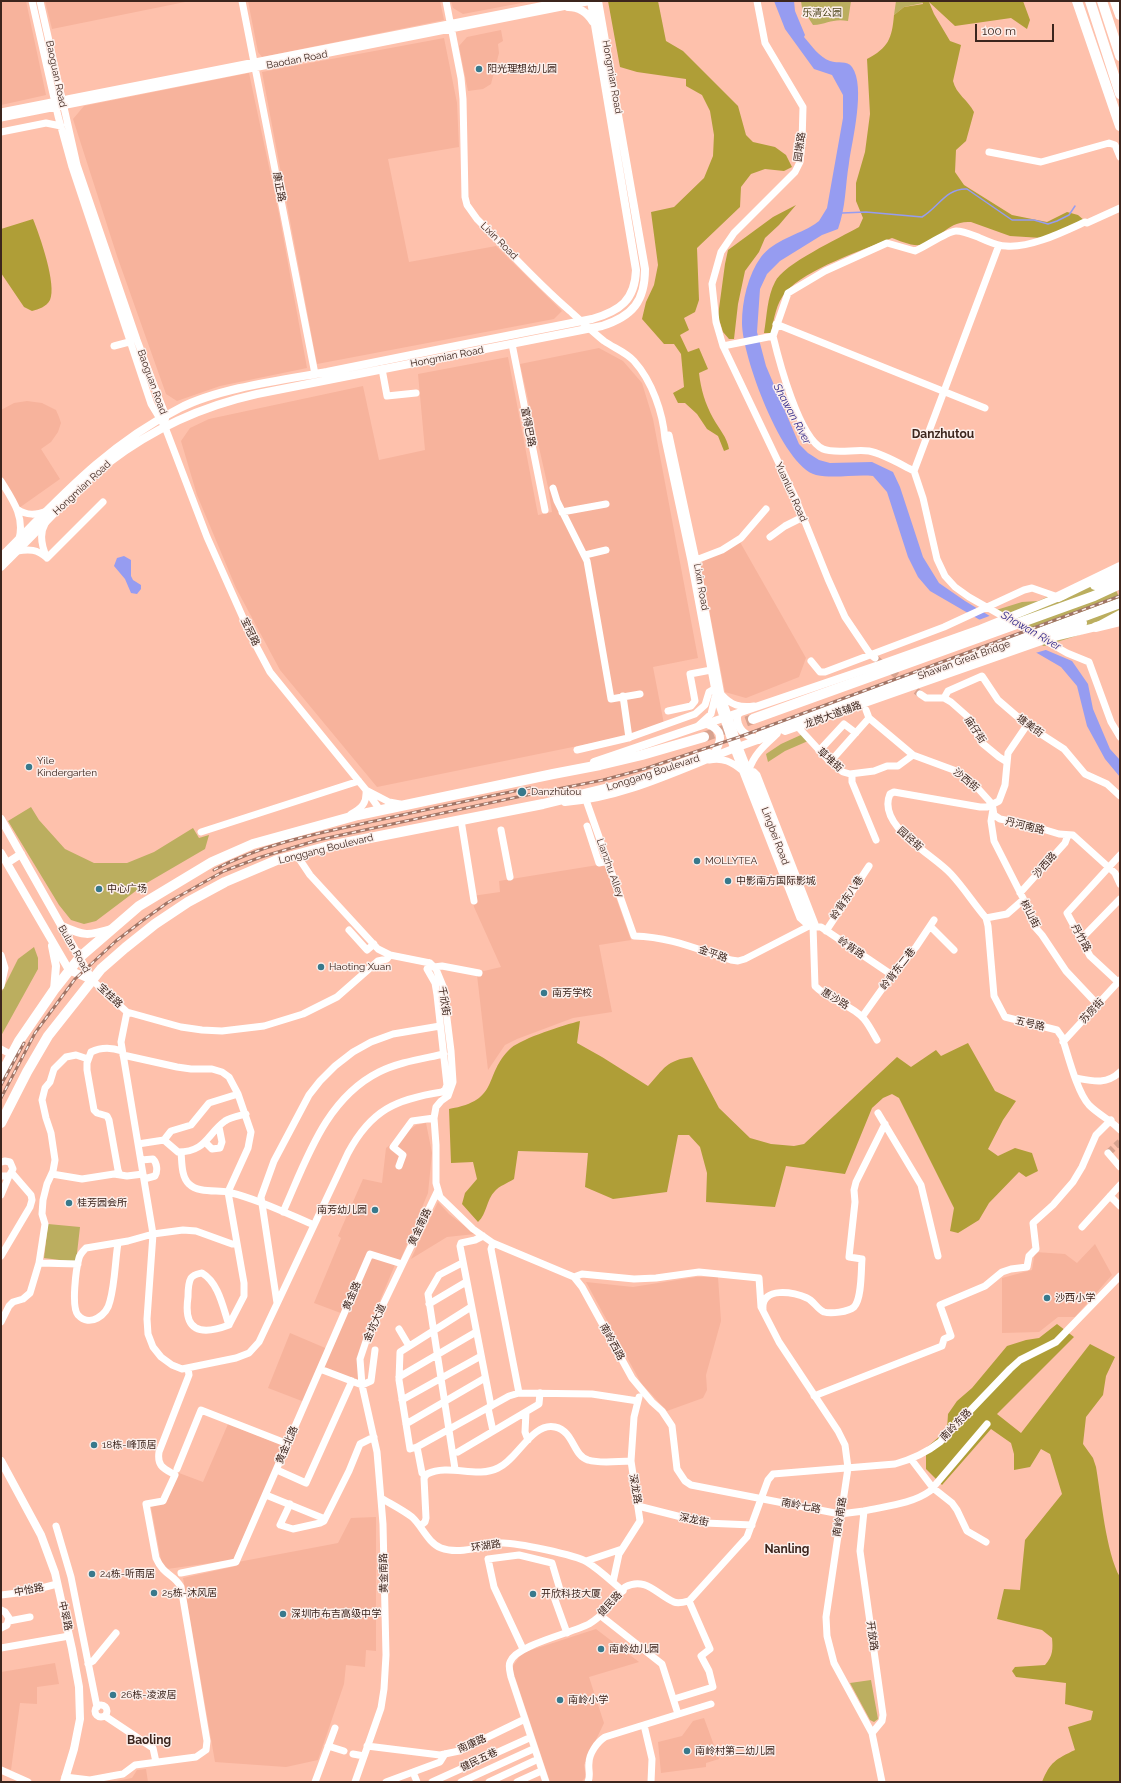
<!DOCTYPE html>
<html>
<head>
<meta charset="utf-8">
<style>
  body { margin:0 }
  #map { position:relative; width:1121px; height:1783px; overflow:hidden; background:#fec1ac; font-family:Raleway,sans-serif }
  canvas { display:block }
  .frame { position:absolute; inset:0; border:2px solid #3c251d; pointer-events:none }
  .scale { position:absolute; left:975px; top:24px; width:79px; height:18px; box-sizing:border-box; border:2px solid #3c251d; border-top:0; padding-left:5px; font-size:12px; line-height:14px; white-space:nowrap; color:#3c251d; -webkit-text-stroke:3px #fcefeb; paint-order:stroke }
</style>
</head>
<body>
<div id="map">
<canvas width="1121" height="1783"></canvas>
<div class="frame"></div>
<div class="scale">100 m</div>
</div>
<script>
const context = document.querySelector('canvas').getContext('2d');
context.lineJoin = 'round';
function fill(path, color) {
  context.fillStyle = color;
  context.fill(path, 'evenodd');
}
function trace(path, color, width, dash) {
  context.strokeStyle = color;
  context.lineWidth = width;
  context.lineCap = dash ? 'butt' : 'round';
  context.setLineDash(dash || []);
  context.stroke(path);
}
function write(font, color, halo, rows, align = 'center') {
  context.font = font + ' Raleway,"Noto Sans SC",sans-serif';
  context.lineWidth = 3;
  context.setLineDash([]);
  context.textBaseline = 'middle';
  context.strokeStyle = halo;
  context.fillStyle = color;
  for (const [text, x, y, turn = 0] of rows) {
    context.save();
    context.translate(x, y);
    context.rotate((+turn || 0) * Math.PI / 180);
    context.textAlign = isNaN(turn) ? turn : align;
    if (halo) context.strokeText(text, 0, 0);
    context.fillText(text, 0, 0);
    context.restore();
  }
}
fill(new Path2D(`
  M1,1H26L46,95L1,105Z
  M45,1H190L52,29Z
  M248,1H440L444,20L262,57L258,52Z
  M451,1H532L463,14L453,8Z
  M501,30L503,41L498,44L499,53L491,84L483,89L468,91L459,46L467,37Z
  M444,38L457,103L459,147L388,159L409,262L496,246L562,311L554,319L317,364L262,72Z
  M249,73L279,214L307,368L220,386L177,401L166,394L117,256L73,119L84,106Z
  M599,348L623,361L642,383L653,419L698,658L653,667L664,724L612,739L377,787L280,670L236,588L197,495L181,441L190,428L209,419L363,386L379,460L425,450L418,374L508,357L538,515L552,512L548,487L520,364Z
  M27,401L42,403L56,410L59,417L61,423L58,432L51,442L41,449L60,479L19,508L1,476V410L14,403Z
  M740,542L806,658L799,677L746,698L725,692L700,563Z
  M604,864L631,940L599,945L612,1012L573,1018L517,1039L505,1045L488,1070L477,975L479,970L484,971L501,967L474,907L472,896L500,892L499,881Z
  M426,1123L432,1153L428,1193L400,1261L397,1260L370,1324L358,1381L324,1367L307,1403L268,1388L290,1333L330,1350L346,1315L314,1303L341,1238L338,1236L363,1179L382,1183L386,1148L416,1125Z
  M438,1202L449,1214L475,1234L447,1237L411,1259Z
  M1095,1244L1112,1275L1075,1317H1058L1039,1332L1002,1333V1278L1032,1270L1035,1252L1065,1254L1077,1263Z
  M696,1277H718L721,1321L706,1375L707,1390L703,1398L667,1411L641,1383L586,1282L633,1287Z
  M228,1424L284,1446L233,1560L167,1569L162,1565L151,1507L166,1503L179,1473L203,1482Z
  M376,1517V1651L366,1650L365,1667L346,1665L344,1684L318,1760L286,1767L215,1762L183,1578L236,1566L238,1562L338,1543L351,1518Z
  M596,1629L639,1662L589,1677L604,1723L584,1765L586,1777L581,1782H550L513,1671V1666L522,1653Z
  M55,1663L59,1684L37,1687V1704L20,1703L11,1770L1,1766V1672Z
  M704,1718L719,1759L706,1763V1767L661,1773L658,1742L682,1736L693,1721Z
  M146,1769L148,1782H111L132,1778L137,1770Z`), '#f7b39c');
fill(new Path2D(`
  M801,1H851L848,21C833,18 828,24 813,25L802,8Z
  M896,1H922L923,3L904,7L894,15Z
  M1107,571L1120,599V622L1038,648L1022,629L993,611L1022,602L1038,601Z
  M803,734L808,741L785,751L768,762L766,754L781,744Z
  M31,807L39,820L65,849L94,863H127L154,852L193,828L199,838L209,835L205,849L145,884L96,921L84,924L71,920L59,905L8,821Z
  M34,947L38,958V969L1,1036V993L18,959Z
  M48,1224L80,1227L76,1262L44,1258Z
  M871,1680L878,1719L874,1722L870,1720L850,1683Z`), '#bbae5f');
fill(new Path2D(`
  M608,1H658L666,41L683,51L738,106L746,135L753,142L775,147L786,155L792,167L784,171L765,169L751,174L741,187L740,207L697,248L699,300L695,312L684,318L689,330L680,335L688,352L699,348L708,369L699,373C701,390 705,403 713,418C719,429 727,437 729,449L724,451L718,436L707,429L697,414L685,403H678L673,393L684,387L681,354L674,344H664L642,319L646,302L654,285L658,265L651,212L674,207L704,178L713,156L714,135L710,111L702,95L686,86V79L637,72L620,67Z
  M922,1H1023L1030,20L1027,29L1011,18L955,26L929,2L934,14L950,41L961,45L953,81C956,94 968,100 974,112L966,141L956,150L955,172L964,185L1012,215L1047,222L1067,212L1078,215L1085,221L1042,238L1010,236L971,222C946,220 939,243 920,245C911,246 900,241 892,238C863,250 806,269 786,292C776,303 774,319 771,333H764C767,316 767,297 775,282C783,264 840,238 859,227L863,218L856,201V183L865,152L870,114L867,59C888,48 892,39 894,15L904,7L923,4Z
  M796,205L779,225L765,238L759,252L745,271L738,304L734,339H729L723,332L718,316L725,264L728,250L773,217Z
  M33,219C40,236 57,285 50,300C46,307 39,309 32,311L24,307L1,273V229Z
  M580,1021L577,1043L602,1057L648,1086C664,1069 666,1060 692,1057L719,1108L750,1138L771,1144L794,1146L804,1144L897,1057L911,1067L936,1050L941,1056L968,1043L995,1091L1016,1101L1003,1120L988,1149L998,1156L1015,1148L1032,1153L1038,1171L1026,1177L1019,1172L989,1203L979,1220L958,1233L950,1231L954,1208L899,1098L892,1094L883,1098L872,1108L845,1174L786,1166L775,1207L706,1202L707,1173L700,1147L689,1135H678L667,1192L613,1199L585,1187L588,1153L518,1151L514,1179C508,1183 499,1186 495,1191C486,1200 487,1214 478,1222L462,1204L465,1193L477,1179L473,1162L451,1163L449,1109C502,1100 482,1075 511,1048C523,1038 564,1025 580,1021Z
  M1057,1324L1074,1337L997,1414L1021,1433L1090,1344L1115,1357L1106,1376L1103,1395L1086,1417L1083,1444L1093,1458L1096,1467C1101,1496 1106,1553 1120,1577V1782H1042C1050,1762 1056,1759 1075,1750L1068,1727L1091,1720L1093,1711L1065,1704L1066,1683L1016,1677L1012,1671L1015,1667L1045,1665C1053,1656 1053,1649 1052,1638L1042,1630L997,1619L1004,1589L1020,1590L1025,1540L1062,1494L1050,1454L1041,1449L1030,1467L1014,1470V1454L1011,1443L991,1429L942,1485L926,1469V1448L947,1430L948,1414L957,1401L972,1388L1007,1346L1026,1340L1039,1338Z`), '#af9e37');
fill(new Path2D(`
  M774,1H794L795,11L805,35L804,37C812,46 819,57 830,61C838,64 847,60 852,67C866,86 852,141 849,163C845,187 846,207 838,229L822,235L780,261L767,274L760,289L757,332L766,366L799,444L808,453L819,460L830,463L872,462L893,472L900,487L923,557L939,583L965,601L1046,650L1072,661L1088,684L1093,709L1110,749L1120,760V777L1105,759L1087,726L1077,686L1061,667L930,591L918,577L908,557L887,492L873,476C855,474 834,479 816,475C782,466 742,356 742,323C742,301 748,275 761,257C774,240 798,235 815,224L819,221L827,208L843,118V95L832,75L814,69L785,29Z
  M124,556L131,560V576L133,580L141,585V589L137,594L131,593L125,579L114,566L117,558Z`), '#969cf1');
fill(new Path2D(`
  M992,615L1047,648L1049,649L1032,654L976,621Z`), '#fec1ac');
trace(new Path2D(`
  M842,213L866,212L922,217C938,208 946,188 967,189L1012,220H1034L1048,224L1057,221L1069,215L1075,206`), '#969cf1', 1.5);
trace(new Path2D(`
  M875,658L920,694
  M1108,1153L1120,1142`), '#d7a28f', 7, [7, 3.5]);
trace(new Path2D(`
  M704,737L753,719`), '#d7a28f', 10, [10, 5]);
trace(new Path2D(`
  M32,1L58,116L72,167L151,404L165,427L207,537L252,638L270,672L366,790L380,810
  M40,1L77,165L137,340L160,401L166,416L165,421
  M242,1L315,374
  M446,1L461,78L463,99L465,197L467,205L477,219C508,250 537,283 570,311C581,321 593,332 604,341C614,348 626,352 634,361C652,381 663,413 665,439L691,561L716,696L734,749L800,918L809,926L821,927L892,975
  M757,1L765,43L803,107L802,143L800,162L795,172L734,233L721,252L712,284L716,322L723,346L795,497L828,579L845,617L870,654L875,658
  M1,112L565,1
  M1,118L592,1
  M1,132L46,123L61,126
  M989,152L1041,162L1109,143L1115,145L1120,157
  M776,324L985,408
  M773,336C779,361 799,438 823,449C834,454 856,449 869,451C884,454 900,464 914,471L923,498L937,559L945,576L955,587L969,597L1067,653L1089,662L1111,722L1120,737
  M773,336L788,293L825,271L887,243L915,251C925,247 948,231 956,231C964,231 972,235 980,238C988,241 997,246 1006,246C1031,248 1063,232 1085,222L1087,223L1120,208
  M512,344L545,510
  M114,346L129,342
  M723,346L773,336
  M382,369L387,396L416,393
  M669,435L696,560L721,695L739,747L809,925
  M914,471L999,245
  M1,481C12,499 25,516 19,539
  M553,488L557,501L587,561L611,699L640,694
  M17,509C27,516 36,515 47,511
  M562,512L606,504
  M45,524C39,534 42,547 47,558
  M770,537L785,526L803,517
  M17,551C29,549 37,549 47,558
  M585,555L606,550
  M47,558L103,502
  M696,560L722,550L741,538L766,509
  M811,661L820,672H825L944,627L1024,590L1032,588L1058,597
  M920,694L926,698H944L951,702L968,717L982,743L999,757L1007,762
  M722,695C731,705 740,708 754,706
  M623,696L629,738
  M944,698L948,691L982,676L998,700L1027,725L1064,749L1085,774L1107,784L1120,796
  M866,710L869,718
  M668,711L691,706L695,701L690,674L711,670
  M699,725L711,714L715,697
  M1027,725L1008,753L1005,785L999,801L987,807H980L894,792L890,794C876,826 934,855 951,874C964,888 974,904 986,918L988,926L994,996L1005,1017L1057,1030L1062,1037C1068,1055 1077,1092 1089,1105C1100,1116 1110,1119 1120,1130
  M798,727L830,762L843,772L850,774L874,771L887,766H898L913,755
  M577,750L628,738L695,714L705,705L709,692L714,689
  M819,751L844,724L856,733
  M709,760C723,757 732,762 743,771
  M830,762L869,718L913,755L959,772L974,784L993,805
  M749,770C754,754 765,745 777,734
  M754,772L757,775L815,924
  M852,774V782L876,840
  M586,800L634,936C671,937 696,949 731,960L738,961L745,959L809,926
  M993,809L991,821L994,841L1028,908L1034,926L1042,935L1066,971L1098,1005
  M993,809L994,815L1000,819L1026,824L1059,834L1073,835L1115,873L1120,884
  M351,814C362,808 367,803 366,790L389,802L400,804
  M461,820L474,901
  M587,826L599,863L608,861
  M501,830L510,877
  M201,832L359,781
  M296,854L310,875L378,949L390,955L430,963L436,969L443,986L451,1051L453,1082L448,1096L441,1101L436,1107L434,1118L436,1145V1183L440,1197L473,1229L493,1243L574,1277L582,1287L632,1378L652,1402L662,1411L672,1426L677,1469L685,1481L691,1485L840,1514L864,1511L860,1551L883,1715L882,1721L872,1733L882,1782
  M1020,893L1065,843L1068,835
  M986,918L1007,914L1023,900
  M813,926L815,986C828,1000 851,1004 864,1019C869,1025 873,1033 877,1040
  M931,927L954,950
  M349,930L367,950L374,944
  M826,931L869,866
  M1081,939L1120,899
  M1,955L5,968L1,986
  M434,967L442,966L479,973
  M92,980L127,1012
  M1118,982L1090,956L1067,913L1120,855
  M127,1012L121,1042L153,1234L147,1319L148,1334L153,1347L161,1357L172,1365L182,1369L236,1358L249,1353L259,1342L348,1153C371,1110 396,1099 442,1092L445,1090L447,1085L437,995L435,983L427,969L430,963
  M127,1012L181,1027L202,1030L222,1031L264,1026L303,1014L337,997L378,961L387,959L390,955
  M862,1017L892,975L916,947L934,920
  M1063,1042L1120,980
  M1,1049L12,1055
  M123,1055L177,1067L191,1069H212L222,1072L229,1077L238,1094L251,1132L248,1148L228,1192L244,1283V1296L229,1325C200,1336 183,1331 188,1297C188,1291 188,1283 191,1278C194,1274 197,1274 202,1273C219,1283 223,1308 229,1325
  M1076,1078C1092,1081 1107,1085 1120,1072
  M878,1113L921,1185L938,1256
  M164,1140L171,1131L191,1125L209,1103L238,1094
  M206,1143L212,1149L220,1148L222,1142L219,1127
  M138,1144L164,1140L178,1152C206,1152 207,1134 225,1121C231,1117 239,1116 246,1114
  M181,1152C182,1161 181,1177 189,1184C198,1193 216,1190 228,1192C257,1199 286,1213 314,1225
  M1108,1153L1120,1167
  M141,1160L153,1159C157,1163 158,1171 155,1176L144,1179
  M1,1162L5,1161L10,1162L13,1169L9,1176H1
  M399,1166L403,1155L393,1147L412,1121L434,1118
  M52,1174L82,1179L114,1174L127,1176L143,1174
  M120,1175L118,1170L109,1120L107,1116L97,1113L94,1110L87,1070V1063L91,1052C101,1047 111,1047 122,1051
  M1,1195L9,1176
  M1110,1196L1120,1206
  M283,1212C306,1161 325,1099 379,1072C399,1062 422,1059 444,1054
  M1082,1227L1120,1185
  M483,1236L475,1240L461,1243L460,1246L491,1406
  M118,1243C115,1262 115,1283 110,1301C107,1315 90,1328 78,1315C71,1307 76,1269 79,1258C80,1254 83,1251 86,1248L128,1241L153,1234L183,1230L196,1231L232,1244H237
  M493,1243L491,1249L519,1393
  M1,1256L30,1207L32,1200L31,1195L12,1173
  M39,1263L78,1264
  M574,1277L582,1274L634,1279L656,1278L699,1272L759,1278L761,1307L779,1342L838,1431L845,1445L848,1468L826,1617L827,1636L834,1663L872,1733
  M277,1303L261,1197L274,1161L309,1095L320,1081L335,1066L353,1052L371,1042L393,1034L440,1026
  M429,1304L466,1282
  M471,1307L400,1352L399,1380L410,1449L417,1447L509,1396L519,1393L592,1394L638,1401
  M763,1309C761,1286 795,1292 807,1298C814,1301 817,1309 824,1312C831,1314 848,1312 854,1307C862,1299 861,1270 862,1259L849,1257L855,1202L854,1190L856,1182L885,1124
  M1,1322L9,1306L13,1302L23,1299L30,1293L39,1263L45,1224L42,1214L43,1200L47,1184L53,1171L55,1160L51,1133L46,1118L42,1100L45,1088L50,1082L54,1069L66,1057L76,1055L88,1059
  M399,1329L409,1346
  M320,1369L370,1254L402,1264
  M399,1377L476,1332
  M362,1385L371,1381L375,1350
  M814,1396L942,1346L944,1339L951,1336L940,1305L985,1286L1002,1272L1011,1269L1027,1267L1029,1256L1036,1249L1033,1223L1053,1205L1073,1182L1082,1167L1096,1135L1111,1120
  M402,1400L481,1356
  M488,1408L493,1431
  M526,1412L525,1432L528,1440
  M406,1424L485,1378
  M417,1447L422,1473L425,1476
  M458,1452L534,1407L539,1404L540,1393
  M911,1459L933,1488L952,1503L957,1510L967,1531L986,1542
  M177,1469L201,1410L288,1444
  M455,1469L428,1294L439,1275L462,1263
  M277,1470L306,1483L352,1381
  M266,1495L325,1519
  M381,1498C391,1504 403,1510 412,1517C422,1526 428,1543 441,1548C459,1555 483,1546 501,1543C514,1542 576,1555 587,1562C600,1570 611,1581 623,1591
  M290,1504L280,1525L293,1529L320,1523L324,1521L349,1471L360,1444L374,1437
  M638,1506L705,1523L752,1525
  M864,1511C886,1506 912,1504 930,1491L987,1424
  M56,1526L71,1577L97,1707
  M420,1526L425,1522L426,1518L424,1478L427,1474C450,1463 476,1479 498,1468C518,1459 532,1422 555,1427C574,1431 573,1456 588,1460C601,1464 618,1461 631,1461
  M586,1561L622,1549
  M181,1573L236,1562L320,1369L362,1385
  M613,1582L619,1554L640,1521L631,1461L634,1417L639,1397
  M1,1595L26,1592L57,1584
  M1,1610L5,1612L9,1618L7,1625L1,1628
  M601,1616L662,1664L678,1714
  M9,1621L30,1617
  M1,1648L69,1636
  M523,1649L494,1587L488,1559L519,1555L552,1563L561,1593L554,1597L567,1633
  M88,1664L93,1661L116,1633
  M674,1699L713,1687L709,1671L701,1656L710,1649L689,1601
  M95 1711a6 6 0 1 1 12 0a6 6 0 1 1-12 0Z
  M105,1716L153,1748L156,1762
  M644,1725L652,1759L651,1782
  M328,1746L344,1751
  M367,1746L440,1755L459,1751L525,1719
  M353,1754L364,1756
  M1,1770L28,1782
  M413,1772L417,1782
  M65,1777L90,1780L117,1775L123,1774L135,1765L196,1757L206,1750L207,1741L181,1587C174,1574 164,1576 156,1558L146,1504L163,1501L175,1475C163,1468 157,1466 159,1452L189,1375L188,1368
  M315,1782L335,1728
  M355,1782L381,1708L384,1689L386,1655L383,1524L377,1452L362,1385L360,1359L367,1338L438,1190
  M386,1782L440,1762L445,1754
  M432,1782L527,1739
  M461,1782L531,1750
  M489,1782L534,1761
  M517,1782L539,1772
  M546,1782L511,1677C510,1672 508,1666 510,1662C516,1645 572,1633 589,1624C604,1615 615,1601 625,1587C646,1576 657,1595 674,1602C678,1604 685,1602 689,1601L747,1537L768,1480L773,1474L895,1464C913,1459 926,1453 940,1442L1010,1369L1020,1360L1056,1342L1120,1276
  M588,1782C591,1775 588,1770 589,1763C589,1754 597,1742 605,1737L711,1704`), '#fff', 7);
trace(new Path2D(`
  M568,7C579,7 587,12 593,22
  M1,557C58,500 106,445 180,408C219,388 282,380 327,372C415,354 504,336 592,319C620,311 635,300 636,270L591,1
  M1,567C21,547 41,527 61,506C76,491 91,476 108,463C152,429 203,406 257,394L602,326C633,316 645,301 645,269L598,1
  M742,711L737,715C736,730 745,735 759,740
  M707,724C727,731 720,744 712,758
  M785,731L1050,638L1096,627L1120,614
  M594,762L876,666L980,629L1064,595
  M565,802C637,796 699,758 767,737
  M1,819L92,980
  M1,853L69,970L92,980
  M7,863L21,854
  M62,926C84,936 88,936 111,929
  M52,946L56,966L54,990
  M1,1461L41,1535L55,1573L72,1649L79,1687L80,1719L74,1749L64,1782`), '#fff', 8);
trace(new Path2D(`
  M1077,1L1120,126
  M1090,1L1120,94
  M1102,1L1120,56
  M1115,1L1120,15
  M1095,585L1120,576
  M1058,597L1120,567
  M1096,627L1120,621
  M1050,638L1082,623
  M753,719L1094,596L1120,584
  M760,736L1120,603
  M1,1075L19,1041L54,990L80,957L139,906L212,862L253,844L358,815L553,774L600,765L642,755L704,737
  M1,1123L27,1072L48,1036L101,969L125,948L155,924L188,902L225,882L277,860L329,846L543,804L629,783L709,754`), '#fff', 10);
const rail = new Path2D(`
  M214,870C264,843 324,832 379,820C429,809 480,798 530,788
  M1,1085L24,1043
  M1,1098L35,1033L75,979L116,941L142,921L167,903L224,871L261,857L318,840L522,796L603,780L644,769L739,737L1120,596`);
trace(rail, '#a07566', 3);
trace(rail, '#fcefeb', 1.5, [4.5]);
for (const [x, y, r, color] of [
  [479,69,4,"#38798c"],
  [29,767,4,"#38798c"],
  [522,792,5,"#38798c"],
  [697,861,4,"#38798c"],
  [728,881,4,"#38798c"],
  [99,889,4,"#38798c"],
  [321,967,4,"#38798c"],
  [544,993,4,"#38798c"],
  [69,1203,4,"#38798c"],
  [375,1210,4,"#38798c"],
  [1047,1298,4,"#38798c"],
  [94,1445,4,"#38798c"],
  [92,1574,4,"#38798c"],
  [154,1593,4,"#38798c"],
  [533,1594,4,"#38798c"],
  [283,1614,4,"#38798c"],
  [601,1649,4,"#38798c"],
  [113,1695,4,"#38798c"],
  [560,1700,4,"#38798c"],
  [687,1751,4,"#38798c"]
]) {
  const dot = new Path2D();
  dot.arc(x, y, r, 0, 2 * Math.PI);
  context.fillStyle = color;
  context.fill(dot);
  trace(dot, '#fcefeb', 1.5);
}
write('10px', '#4e471d', '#fcefeb', [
  ["乐清公园",822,13]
]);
write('10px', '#3c251d', '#fcefeb', [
  ["Baodan Road",297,60,-11],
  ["Baoguan Road",56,74,78],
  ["Hongmian Road",612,77,80],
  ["园墩路",800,147,-82],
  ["康正路",279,187,79],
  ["Lixin Road",499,241,45],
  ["Hongmian Road",447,357,-11],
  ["Baoguan Road",152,382,70],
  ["富得巴路",528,427,79],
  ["Hongmian Road",82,488,-43],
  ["Yuanlun Road",791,492,66],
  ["Lixin Road",701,587,80],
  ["宝冠路",250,632,64],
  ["Shawan Great Bridge",964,660,-20],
  ["龙岗大道辅路",833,715,-20],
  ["塘美街",1030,726,36],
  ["庙仔街",975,730,56],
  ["草堆街",830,760,42],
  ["Longgang Boulevard",653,773,-18],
  ["沙西街",966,780,39],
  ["丹河南路",1025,826,14],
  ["Lingbei Road",775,836,69],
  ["园径街",910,839,42],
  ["Longgang Boulevard",326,849,-14],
  ["沙西路",1045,865,-49],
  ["Lianzhu Alley",610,868,70],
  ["岭背东八巷",847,898,-56],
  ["树山街",1030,914,63],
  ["丹竹路",1081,938,62],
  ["岭背路",851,948,34],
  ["Bulan Road",74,949,60],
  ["金平路",713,954,19],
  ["岭背东二巷",898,969,-52],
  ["宝桂路",110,996,43],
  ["惠沙路",835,999,31],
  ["千欣街",444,1001,81],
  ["苏房街",1092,1011,-47],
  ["五号路",1030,1024,13],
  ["黄金南路",420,1227,-65],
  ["黄金路",352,1296,-67],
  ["金坑大道",375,1323,-66],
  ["南岭西路",612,1342,61],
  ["南岭东路",956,1425,-46],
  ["黄金北路",287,1445,-67],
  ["深龙路",635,1489,80],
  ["南岭七路",801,1506,11],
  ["南岭南路",840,1517,-81],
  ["深龙街",694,1520,11],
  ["环湖路",486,1546,-9],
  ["黄金南路",384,1573,-91],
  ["中怡路",29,1590,-11],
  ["健民路",610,1604,-47],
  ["中翠路",65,1616,77],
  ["开放路",872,1636,82],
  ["南康路",472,1744,-24],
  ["健民五巷",479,1760,-25]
]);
write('10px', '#3c251d', '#fcefeb', [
  ["阳光理想幼儿园",487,69],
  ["Yile",37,761],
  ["Kindergarten",37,773],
  ["Danzhutou",531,792],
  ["MOLLYTEA",705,861],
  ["中影南方国际影城",736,881],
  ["中心广场",107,889],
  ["Haoting Xuan",329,967],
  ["南芳学校",552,993],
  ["桂芳园会所",77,1203],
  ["南芳幼儿园",367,1210,"right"],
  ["沙西小学",1055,1298],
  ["18栋-峰顶居",102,1445],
  ["24栋-听雨居",100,1574],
  ["25栋-沐风居",162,1593],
  ["开欣科技大厦",541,1594],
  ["深圳市布吉高级中学",291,1614],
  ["南岭幼儿园",609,1649],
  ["26栋-凌波居",121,1695],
  ["南岭小学",568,1700],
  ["南岭村第二幼儿园",695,1751]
], 'left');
write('italic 11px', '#322889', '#fcefeb', [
  ["Shawan River",792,414,62],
  ["Shawan River",1031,631,30]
]);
write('bold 12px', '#3c251d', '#fcefeb', [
  ["Danzhutou",943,434],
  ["Nanling",787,1549],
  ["Baoling",149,1740]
]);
</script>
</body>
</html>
